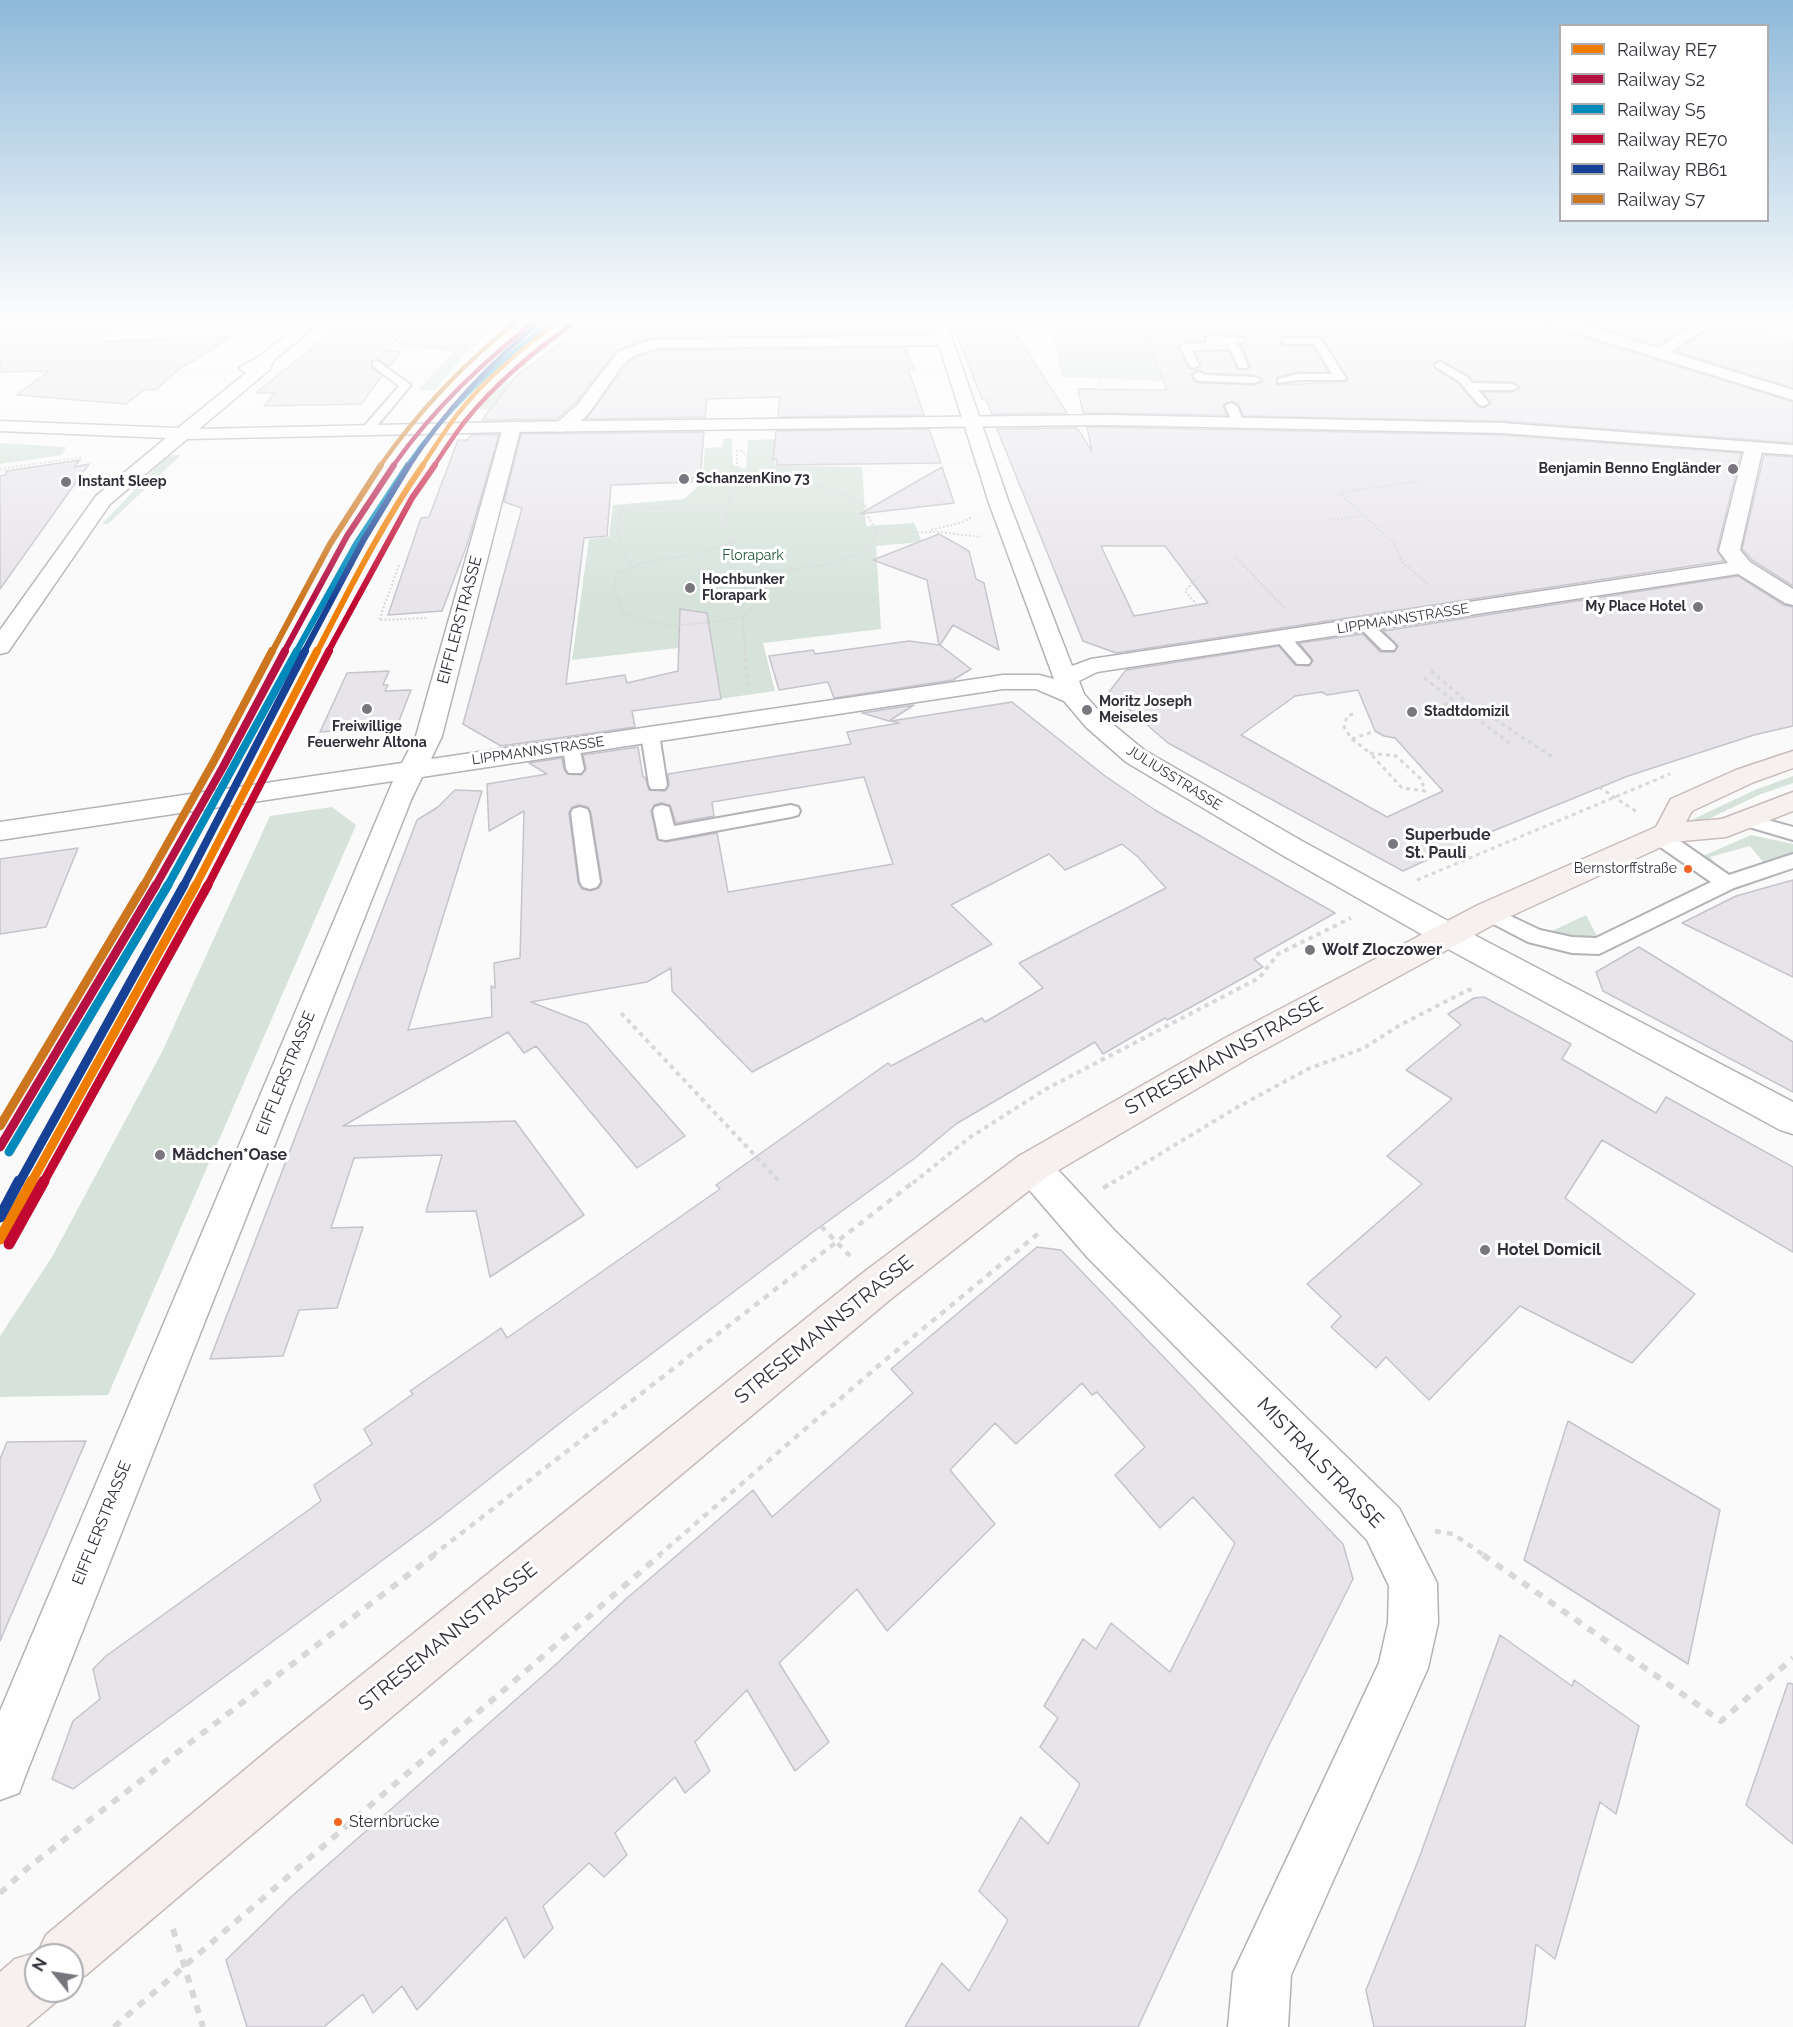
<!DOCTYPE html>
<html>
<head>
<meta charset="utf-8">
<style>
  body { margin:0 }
  #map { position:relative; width:1793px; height:2027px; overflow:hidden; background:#fafafa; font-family:Raleway,sans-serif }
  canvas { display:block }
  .legend { position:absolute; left:1559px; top:24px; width:210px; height:198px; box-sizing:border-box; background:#fff; border:2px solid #adacb0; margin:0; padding:8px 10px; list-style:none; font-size:18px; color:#332f3a }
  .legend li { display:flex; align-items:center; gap:12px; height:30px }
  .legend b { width:30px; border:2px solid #adacb0 }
  .north { position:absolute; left:24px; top:1943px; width:60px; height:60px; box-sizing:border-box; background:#fff; border:2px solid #adacb0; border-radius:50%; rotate:300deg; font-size:16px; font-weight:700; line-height:24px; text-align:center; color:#332f3a }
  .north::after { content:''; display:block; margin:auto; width:21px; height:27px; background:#79767d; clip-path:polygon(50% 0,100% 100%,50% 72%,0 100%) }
</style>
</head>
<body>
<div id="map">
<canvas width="1793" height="2027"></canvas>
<ul class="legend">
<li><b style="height:8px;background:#ef7d00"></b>Railway RE7</li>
<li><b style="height:8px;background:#b51143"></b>Railway S2</li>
<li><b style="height:8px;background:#0089bb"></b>Railway S5</li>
<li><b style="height:8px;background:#c10831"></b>Railway RE70</li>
<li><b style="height:8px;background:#164194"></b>Railway RB61</li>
<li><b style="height:8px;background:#cc7720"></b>Railway S7</li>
</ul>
<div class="north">N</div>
</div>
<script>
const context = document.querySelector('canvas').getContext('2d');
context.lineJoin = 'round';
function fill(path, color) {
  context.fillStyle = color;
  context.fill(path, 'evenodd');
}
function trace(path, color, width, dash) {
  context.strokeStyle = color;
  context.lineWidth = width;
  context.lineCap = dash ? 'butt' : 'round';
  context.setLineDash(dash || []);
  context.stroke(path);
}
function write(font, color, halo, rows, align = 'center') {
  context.font = font + ' Raleway,sans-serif';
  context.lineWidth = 6;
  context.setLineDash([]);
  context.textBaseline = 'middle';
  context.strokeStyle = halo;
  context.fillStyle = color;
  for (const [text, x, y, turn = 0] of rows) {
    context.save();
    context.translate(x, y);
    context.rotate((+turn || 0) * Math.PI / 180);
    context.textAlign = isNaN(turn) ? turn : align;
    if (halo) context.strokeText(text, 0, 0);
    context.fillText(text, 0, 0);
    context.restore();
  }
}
fill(new Path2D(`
  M425,318H510L465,353L435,390H418L454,351L393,348Z
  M574,318H594C562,336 534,356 506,381H516L490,410L472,409L525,356Z
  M1048,318H1178L1179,321L1140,320L1163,381L1062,377Z
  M723,439H732L733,465L746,469L748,440L776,439L775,465L862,467L866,526L914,523L922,542L876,546L881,629L763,643L775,691L719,699L713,644L572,660L589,539L609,537L613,505L684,499L702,483L705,448L722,447Z
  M0,443L66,447L62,455L0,464Z
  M168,455H181L108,524H102Z
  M1793,776V783L1761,794L1689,828L1683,824L1755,790Z
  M332,807L356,825L108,1395L0,1397V1336L52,1257L162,1052L270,816Z
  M1751,835L1793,844V853L1763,862L1750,846L1710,857L1722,871L1713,867L1703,856Z
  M1586,915L1597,936L1589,940L1552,931Z`), '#d5e3db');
const building = new Path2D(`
  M349,318H419L385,351H401L389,367L378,359L371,361L372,368L382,376L361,404L264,406L275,393H256Z
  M594,318H677L675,322L895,319L901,333L650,338L616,351L576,402L557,419L482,420L517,375Z
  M988,318L990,322L1008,321L1067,413L992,414L986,400L982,399L950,319Z
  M1283,318L1342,321L1343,318H1535L1538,323L1793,402V443L1502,421L1243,416L1239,405L1232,401L1223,405L1227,415L1083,413L1078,389L1167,390L1140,320L1283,325ZM1211,334L1245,336V343L1241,345L1250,365L1249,369H1237L1229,351L1195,352L1201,366L1195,370L1188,368L1178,346L1185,342L1204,341L1205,337ZM1285,336H1317L1323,339L1348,380L1344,382L1277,385V377L1299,372H1328L1313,346H1285L1279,342ZM1439,360L1468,375L1473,381L1512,382L1520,388L1512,392H1483L1491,403L1484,408L1478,407L1458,383L1434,368L1433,364ZM1198,370L1205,373L1255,375L1263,381L1255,385L1199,383L1194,381L1191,374Z
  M1568,318H1700L1657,346Z
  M1725,318H1787L1764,334L1793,342V388L1675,351Z
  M122,322L99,341L230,338L178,370L156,390H144L126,404L16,395L49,371L0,372V324Z
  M906,348L915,371L908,368L924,415L778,417L780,397L707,399L705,417L586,419L625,367L635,358L658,350Z
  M1087,427L1502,435L1741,453L1717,550L1724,561L1116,653L1083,641L997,429L1077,428L1092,451ZM1101,546H1165L1208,603L1134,616Z
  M929,429L941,463L777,465V459H773L776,431Z
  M704,432L700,478H692V482L611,485L607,536L584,538L566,684L625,675L627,683L678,671L680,609L707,613L721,699L632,711L635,727L501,746L463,724L522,508L504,502L521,434Z
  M471,435H499L467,545L442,611L388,615L421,518L429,517L458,440H467Z
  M1764,455L1793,457V586L1752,560L1742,549Z
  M80,460L74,467L89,464L0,589V476L6,475V471Z
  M942,467L954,503L860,514Z
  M939,534L969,551L976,579L984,583L999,650L953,625L940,645L971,669L953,680L834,698L828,682L779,690L769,656L813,650L815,654L909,641L939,645L927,580L873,560Z
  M1738,576L1784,605L1793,607V726L1754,735L1628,776L1466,842L1403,871L1168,743L1109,692L1126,670L1279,646L1295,665L1309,666L1313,660L1299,643L1363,634L1380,652H1394L1398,646L1383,631ZM1358,690L1375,731L1384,736L1395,738L1443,791L1387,817L1241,735L1295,696L1322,692L1327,695Z
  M389,671L383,685H388L385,691L411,690L397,726L320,732L347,673Z
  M1012,702L1105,776L1155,810L1335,913L1254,959L1263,967L1182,1012L1167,1020L1165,1018L1103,1054L1095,1042L956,1124L915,1158L813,1232L573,1413L441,1517L73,1789L52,1779L73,1721L100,1699L93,1669L106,1656L321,1501L314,1485L372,1444L364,1429L413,1394L410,1391L501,1328L507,1338L720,1189L716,1185L888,1063L891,1066L982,1018L985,1022L1043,988L1019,963L1166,888L1138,857L1122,844L1065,870L1049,854L951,905L992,944L752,1072L672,991L671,968L647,982L531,1002L587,1024L685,1136L637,1168L536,1046L524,1053L508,1032L343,1126L515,1121L584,1215L490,1277L476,1211L426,1212L442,1155L354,1158L331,1228L363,1227L337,1308L299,1310L283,1356L210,1359L417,820L438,807L455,790L482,791L408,1030L492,1017L491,986L495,988L494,963L520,958L524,811L489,831L487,784L547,774L529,763L562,758L564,769L567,774L581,775L586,769L583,755L638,747L643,777H645L649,790L665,791L669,785L668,774L851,744L847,732L899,723L891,721ZM864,777L893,864L728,892L717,833L666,842L657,839L651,811L654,805L661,803L670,805L676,823L714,816L712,802ZM579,805L588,807L591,813L602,882L599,888L591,891L582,889L578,882L569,813L572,807Z
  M914,705L889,721L862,713Z
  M78,848L46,927L0,934V859Z
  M1793,880V977L1682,923L1736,896Z
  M1639,947L1793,1042V1092L1603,991L1596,972Z
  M1484,997L1571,1044L1562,1059L1656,1113L1666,1097L1793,1167V1252L1602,1140L1565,1198L1695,1294L1632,1363L1520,1306L1429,1400L1386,1357L1376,1368L1331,1327L1341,1316L1307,1284L1422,1184L1387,1156L1452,1099L1406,1070L1461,1025L1448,1014L1474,998Z
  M1037,1247L1061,1250L1343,1544L1353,1579L1269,1745L1138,2027H905L942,1963L969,1991L1008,1920L979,1891L1021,1817L1048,1844L1080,1784L1040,1747L1058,1718L1044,1706L1083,1639L1096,1649L1111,1623L1170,1672L1235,1543L1193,1497L1160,1528L1115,1475L1145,1447L1097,1392L1092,1395L1082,1383L1016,1444L995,1423L950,1470L995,1524L887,1631L857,1589L779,1663L829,1742L795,1771L747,1690L695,1742L710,1771L685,1793L675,1777L615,1833L627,1855L604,1877L589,1863L543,1906L553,1928L524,1958L506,1917L417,2010L402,1986L373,2013L363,1994L324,2027H247L226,1960L292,1896L553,1667L626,1599L753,1490L772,1517L913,1393L891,1369Z
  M1568,1421L1720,1510L1688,1664L1524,1560Z
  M86,1441L0,1641V1459L7,1442Z
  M1500,1635L1572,1686L1574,1680L1639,1726L1616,1814L1600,1802L1555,1959L1536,1944L1525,2027H1374L1366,1990L1418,1861Z
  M1788,1683L1793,1684V1844L1746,1805Z`);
fill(building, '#e7e4ea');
trace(building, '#c6c4ca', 1.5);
const lane = new Path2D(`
  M1211,336L1243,338V342L1235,343L1239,346L1248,366L1247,368H1239L1230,349L1192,350L1199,365L1194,368L1190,367L1180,347L1185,344L1207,343L1206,339Z
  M1317,338L1322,341L1346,378L1344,380H1299L1278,383V379L1299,374H1332L1314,344H1286L1281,341L1286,338Z
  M377,361L411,385L371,433L367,434L361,430L399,386L373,366V362Z
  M1440,362L1467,377L1472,383L1512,384L1518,387L1512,390H1478L1489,403L1483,406L1479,405L1459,381L1436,367L1435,365Z
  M1199,372L1204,375L1255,377L1261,380L1255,383L1200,381L1196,380L1193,375Z
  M1231,403L1237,406L1244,423L1242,426H1234L1225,406Z
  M1365,620L1370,622L1394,644L1396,647L1394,650H1382L1357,625Z
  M1282,632L1288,634L1309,658L1311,661L1309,664H1297L1276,640L1274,637Z
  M650,729L656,730L659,734L667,785L665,789H651L649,785L641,734L644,730Z
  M572,741L578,742L584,769L581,773H569L566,769L563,746L566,742Z
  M662,805L669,807L674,826L791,805L798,807L800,811L798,815L791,817L666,840L659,839L653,811L655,807Z
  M580,807L587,809L589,813L600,882L597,887L590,889L583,887L580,882L571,813L573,809Z
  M1746,814L1793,827V840L1739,824L1736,820L1739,816Z
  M1660,831L1667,832L1729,875L1793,854V868L1734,888L1599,954L1572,953L1528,942L1482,918L1479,913L1482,908L1489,906L1540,930L1572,937L1596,938L1711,882L1653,842L1650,837L1653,832Z`);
const street = new Path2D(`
  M933,318H947L953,341L1009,503L1072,666L1091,659L1728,563L1719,551L1745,447L1748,443H1760L1763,447L1740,550L1750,562L1793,589V605L1785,603L1738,574L1097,672L1079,681L1084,694L1104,717L1144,750L1302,841L1459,927L1793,1102V1134L1780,1130L1437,943L1282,855L1126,762L1086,727L1064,701L1036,689H1003L422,777L411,800L26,1774L19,1793L0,1800V1711L393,781L0,840V822L402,763L416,736L503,427L506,423H518L521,427L442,736L431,759L1003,675H1039L1054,679L989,503L939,345L658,348C649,351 639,353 631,358C610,371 586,439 555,431L552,427L578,404L618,352L651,340L936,335Z
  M1705,318H1723L1664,356L1658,358L1650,353Z
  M1032,1151L1045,1156L1115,1231L1399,1508L1437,1583L1438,1623L1428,1668L1291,1975L1288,2027H1228L1233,1973L1379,1663L1388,1623L1389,1586L1367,1540L1087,1257L1019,1178L1013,1167L1019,1156Z`);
const secondary = new Path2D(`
  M308,318H325L274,360L269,370L199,429L512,422L1107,415L1502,423L1793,445V455L1502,433L1107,425L512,432L187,439L110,504L8,652L0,654V630L96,496L166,438L0,431V421L178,428L246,373L239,368L261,355Z
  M1537,318H1560L1793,390V400L1539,321Z`);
const primary = new Path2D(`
  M1793,751V768L1754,782L1692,811L1686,822L1722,819L1793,792V811L1726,837L1672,842L1500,921L1249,1058L1045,1178L892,1298L315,1781L86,1975L72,1981V1955H36V1991H61L57,2001L26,2027H0V1972L15,1959L38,1952L46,1935L277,1743L864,1272L1019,1156L1225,1038L1478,905L1656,827L1671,799L1736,770Z`);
trace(lane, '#b4b1b7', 4);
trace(street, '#b4b1b7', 3);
trace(secondary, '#b4b1b7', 3);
trace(primary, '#c8bcbb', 3);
trace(new Path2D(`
  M1104,318L1086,328L1104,395
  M1174,318L1198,320
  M1349,318L1391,322L1413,318
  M1388,321L1400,344L1418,355
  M0,322L139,320
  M1256,322H1273L1272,318
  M1005,337H1015
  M124,338L247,336
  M0,354L81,352
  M1523,365L1567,370L1562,375L1535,378
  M737,450V483L727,504L726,528L738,548L756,561L768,583L760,598L743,617L745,652
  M740,450L747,455
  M0,469L83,457
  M1419,481L1339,493L1394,543L1402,562L1430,586
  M737,483C783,481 827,481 867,507L868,516L877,533
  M1329,520L1364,516
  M931,530L963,522L972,517
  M877,533L938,532L981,537
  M734,543L690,555L641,563L617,573L614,588L622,613C662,632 701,624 743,617
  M1236,557L1285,609
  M631,564C616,547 617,532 620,510L727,504
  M399,565L379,620L427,618
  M762,570C800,572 835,564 870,549L877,533
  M1197,605L1185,591L1200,575`), '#d8d7d9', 2, [2, 2]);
trace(new Path2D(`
  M745,651L748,692
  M1431,671L1465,700L1554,758
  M1424,678L1513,746
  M1444,705L1455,703
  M1353,714L1347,716L1344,727L1352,739L1375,731
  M1352,739L1370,753
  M1370,753L1396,756L1421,779L1425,791L1402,788Z
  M1599,787L1637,812
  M1417,880L1670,774`), '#d8d7d9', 3, [4, 4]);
trace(new Path2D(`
  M621,1013L778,1180
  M913,1183L969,1138L1046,1089L1259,978L1278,954L1351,918
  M1112,1183L1236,1108L1308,1069L1364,1048L1400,1025L1468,990L1476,989`), '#d8d7d9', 4, [4.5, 4.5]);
trace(new Path2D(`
  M1103,1188L1115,1181
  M821,1226L850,1256
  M1435,1531L1453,1534L1485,1556
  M432,1556L915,1181
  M658,1556L884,1361L1040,1232`), '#d8d7d9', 4.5, [6, 6]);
trace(new Path2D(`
  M1483,1555L1721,1721L1793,1658
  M0,1893L30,1866L434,1555
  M173,1929L203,2027
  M114,2027L660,1555`), '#d8d7d9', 6, [8, 8]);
fill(lane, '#fefefe');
fill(street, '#fefefe');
fill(secondary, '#fefefe');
fill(primary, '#f6f0ef');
trace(new Path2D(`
  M422,466C433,450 444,432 456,416C486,377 524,347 563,318`), '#ef7d00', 4.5);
trace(new Path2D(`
  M317,652C350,588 382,524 423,465`), '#ef7d00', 6);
trace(new Path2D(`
  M195,887L317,651`), '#ef7d00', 8);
trace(new Path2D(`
  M31,1183L196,885`), '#ef7d00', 9);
trace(new Path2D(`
  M0,1239L32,1181`), '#ef7d00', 11);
trace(new Path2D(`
  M393,466C434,408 483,362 539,318`), '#b51143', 4.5);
trace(new Path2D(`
  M284,652L347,536L394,465`), '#b51143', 6);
trace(new Path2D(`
  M155,887L223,767L285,651`), '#b51143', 8);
trace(new Path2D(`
  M0,1147L156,885`), '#b51143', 9);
trace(new Path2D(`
  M407,466C445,410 492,368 545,326`), '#0089bb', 4.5);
trace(new Path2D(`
  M296,652L356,544L408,465`), '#0089bb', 6);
trace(new Path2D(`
  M167,887L297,651`), '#0089bb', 8);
trace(new Path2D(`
  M9,1152L168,885`), '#0089bb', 9);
trace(new Path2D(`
  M434,466C444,451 454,435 466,420C496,383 531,354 569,326`), '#c10831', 4.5);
trace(new Path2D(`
  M328,652L412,498L435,465`), '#c10831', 6);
trace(new Path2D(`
  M207,887L329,651`), '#c10831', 8);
trace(new Path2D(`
  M43,1183L208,885`), '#c10831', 9);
trace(new Path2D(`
  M9,1244L44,1181`), '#c10831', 11);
trace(new Path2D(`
  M409,466C446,409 492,361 545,318`), '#164194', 4.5);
trace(new Path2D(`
  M304,652L363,541L409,465`), '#164194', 6);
trace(new Path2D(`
  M183,887L305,651`), '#164194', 8);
trace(new Path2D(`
  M19,1183L184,885`), '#164194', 9);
trace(new Path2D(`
  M0,1217L19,1181`), '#164194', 11);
trace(new Path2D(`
  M380,466C420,409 466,361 521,318`), '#cc7720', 4.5);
trace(new Path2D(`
  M272,652L330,544L381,465`), '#cc7720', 6);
trace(new Path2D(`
  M143,887L214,761L272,651`), '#cc7720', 8);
trace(new Path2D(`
  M0,1126L144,885`), '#cc7720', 9);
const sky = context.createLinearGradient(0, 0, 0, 602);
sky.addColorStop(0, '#8eb9d9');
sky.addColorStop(0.53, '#fdfdfd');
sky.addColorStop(1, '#fdfdfd00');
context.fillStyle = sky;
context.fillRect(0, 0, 1793, 602);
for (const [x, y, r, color] of [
  [1733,469,6,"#79767d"],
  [684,479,6,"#79767d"],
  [66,482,6,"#79767d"],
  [690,588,6,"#79767d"],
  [1698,607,6,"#79767d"],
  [367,709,6,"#79767d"],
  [1087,710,6,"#79767d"],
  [1412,712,6,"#79767d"],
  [1393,844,6,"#79767d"],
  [1688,869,5,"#f26522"],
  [1310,950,6,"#79767d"],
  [160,1155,6,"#79767d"],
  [1485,1250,6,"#79767d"],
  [338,1822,5,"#f26522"]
]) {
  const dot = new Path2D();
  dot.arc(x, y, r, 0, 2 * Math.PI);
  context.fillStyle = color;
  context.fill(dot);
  trace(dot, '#fff', 2);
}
write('bold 14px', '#332f3a', '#fff', [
  ["Benjamin Benno Engländer",1721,469,"right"],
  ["SchanzenKino 73",696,479],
  ["Instant Sleep",78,482],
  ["Hochbunker",702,580],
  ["Florapark",702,596],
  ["My Place Hotel",1686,607,"right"],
  ["Moritz Joseph",1099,702],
  ["Meiseles",1099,718],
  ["Stadtdomizil",1424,712],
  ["Freiwillige",367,727,"center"],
  ["Feuerwehr Altona",367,743,"center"]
], 'left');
write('14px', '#21563c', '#fff', [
  ["Florapark",753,556]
]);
write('14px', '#332f3a', '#fff', [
  ["LIPPMANNSTRASSE",1403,619,-9],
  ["LIPPMANNSTRASSE",538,751,-8],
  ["JULIUSSTRASSE",1174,778,32]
]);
write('14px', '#332f3a', '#fff', [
  ["Bernstorffstraße",1677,869]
], 'right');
write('16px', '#332f3a', '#fff', [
  ["EIFFLERSTRASSE",460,620,-75],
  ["EIFFLERSTRASSE",286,1073,-68],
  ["EIFFLERSTRASSE",102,1523,-68]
]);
write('bold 16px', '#332f3a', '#fff', [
  ["Superbude",1405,835],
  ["St. Pauli",1405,853],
  ["Wolf Zloczower",1322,950],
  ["Mädchen*Oase",172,1155],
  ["Hotel Domicil",1497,1250]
], 'left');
write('16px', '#332f3a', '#fff', [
  ["Sternbrücke",349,1822]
], 'left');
write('20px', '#332f3a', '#fff', [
  ["STRESEMANNSTRASSE",1224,1056,-29],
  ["STRESEMANNSTRASSE",824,1330,-39],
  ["MISTRALSTRASSE",1320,1463,46],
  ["STRESEMANNSTRASSE",448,1637,-39]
]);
</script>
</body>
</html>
